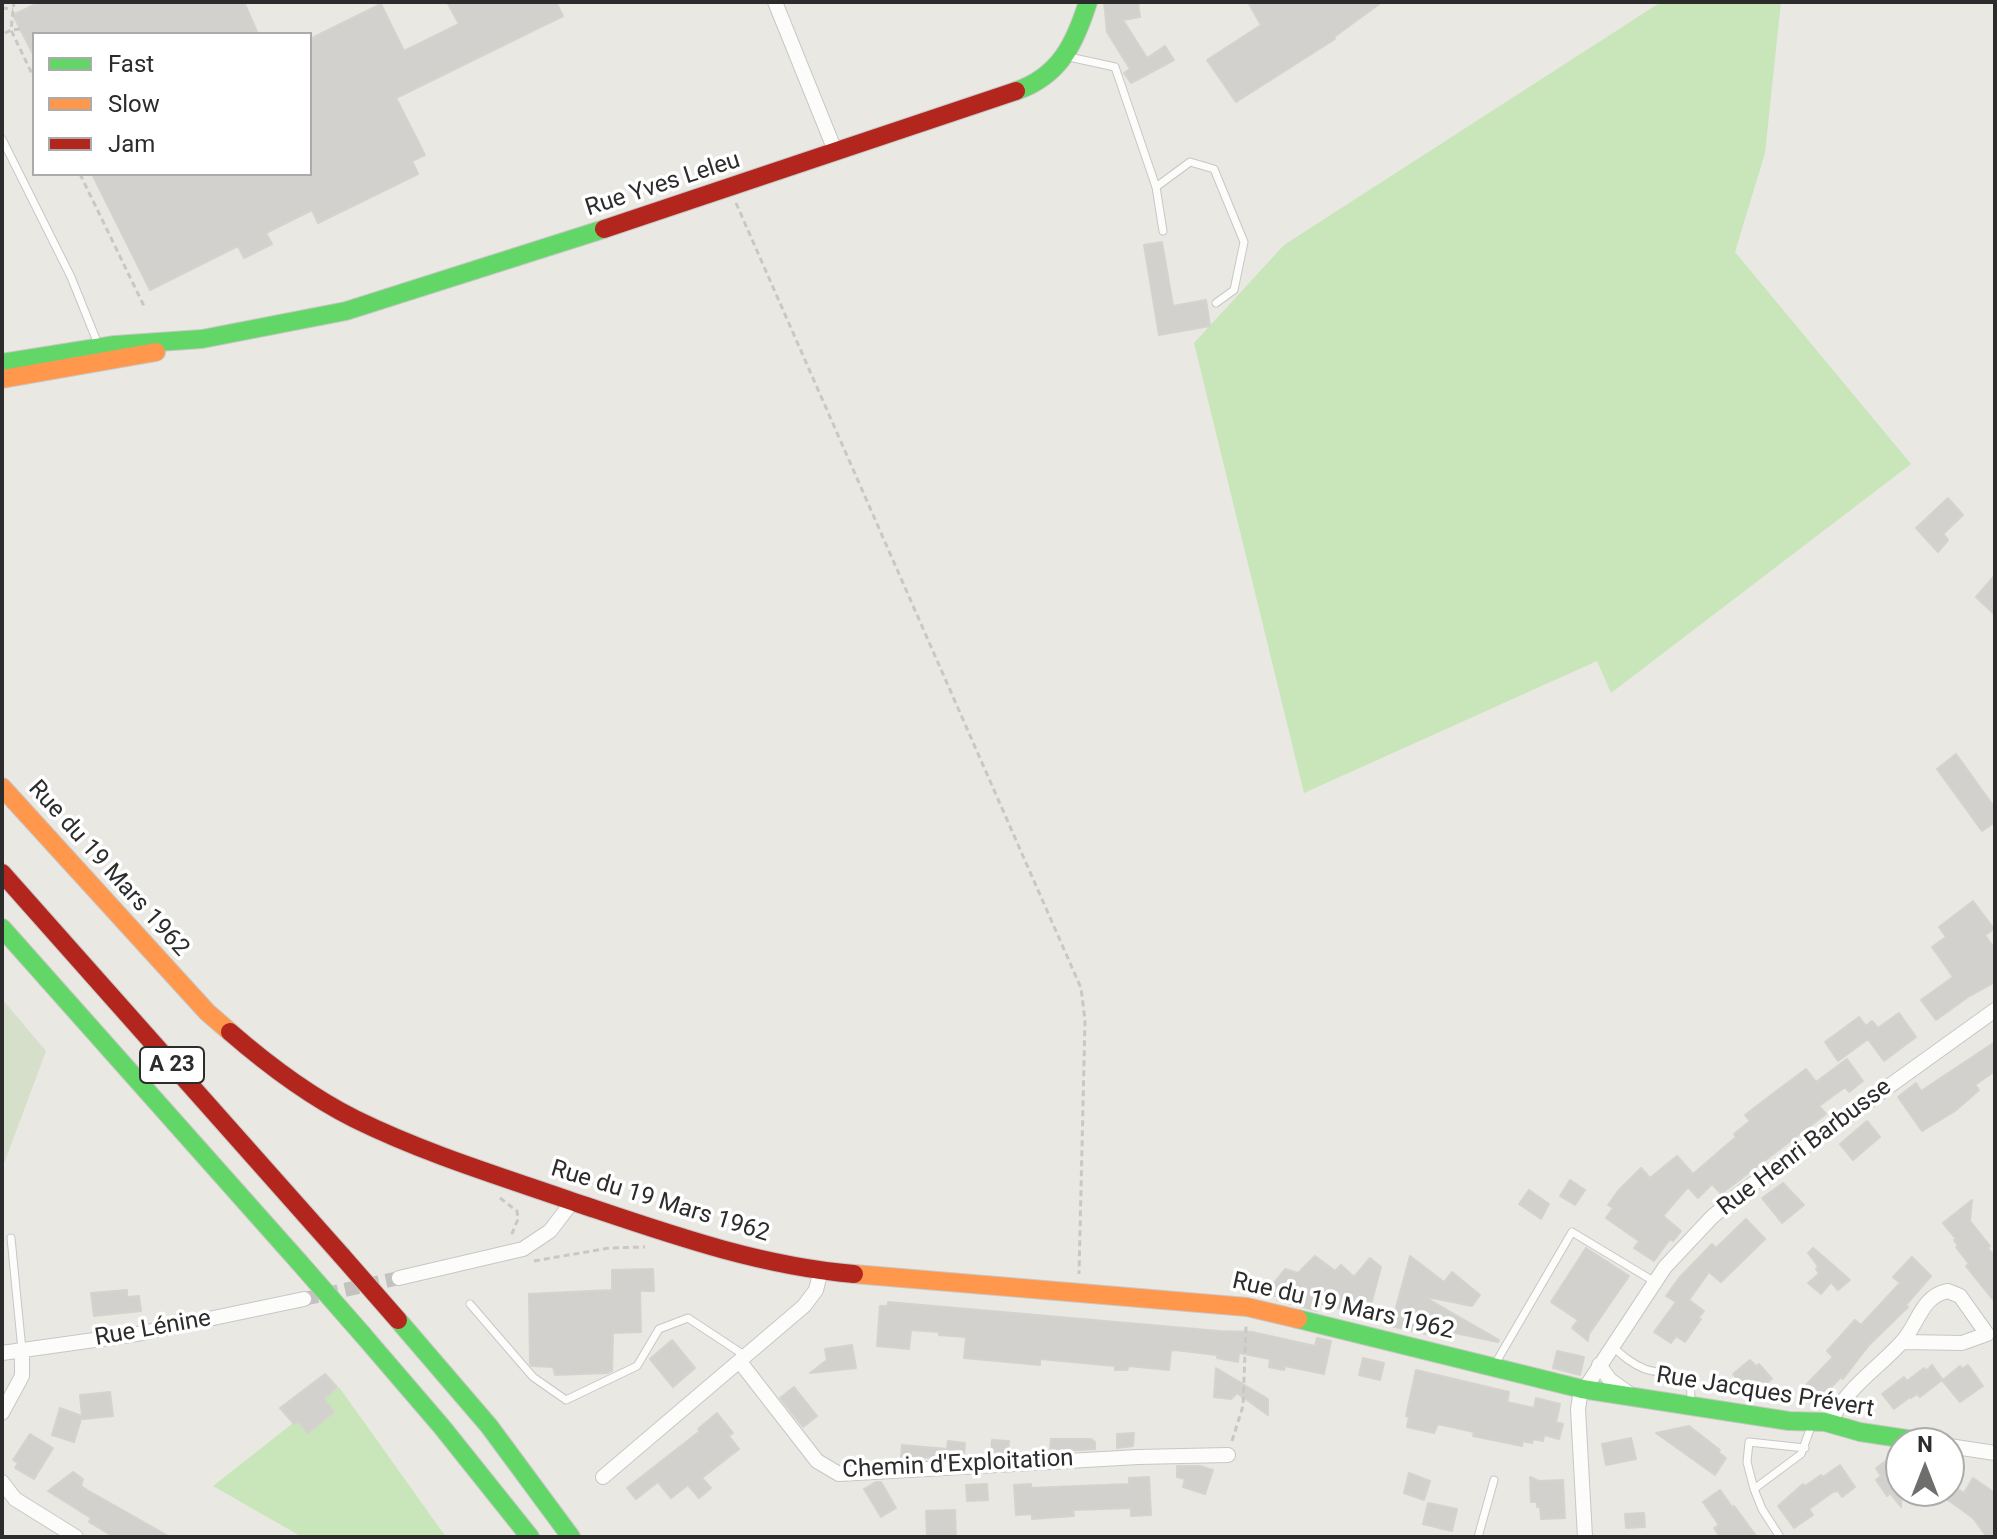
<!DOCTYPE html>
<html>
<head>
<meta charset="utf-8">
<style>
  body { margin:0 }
  #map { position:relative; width:1997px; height:1539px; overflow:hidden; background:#eae8e2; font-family:Roboto,sans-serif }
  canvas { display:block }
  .frame { position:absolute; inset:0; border:4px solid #2c2c2c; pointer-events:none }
  .legend { position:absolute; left:32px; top:32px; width:280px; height:144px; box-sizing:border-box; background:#fff; border:2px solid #ababab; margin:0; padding:10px 14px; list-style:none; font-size:24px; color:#2c2c2c }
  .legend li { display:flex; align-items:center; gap:16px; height:40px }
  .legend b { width:40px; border:2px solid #ababab }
  .north { position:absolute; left:1885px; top:1427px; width:80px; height:80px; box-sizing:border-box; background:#fff; border:2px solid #ababab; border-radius:50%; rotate:0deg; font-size:22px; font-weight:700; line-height:32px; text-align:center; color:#2c2c2c }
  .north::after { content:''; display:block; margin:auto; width:28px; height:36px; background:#6e6e6c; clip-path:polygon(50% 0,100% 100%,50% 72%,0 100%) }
</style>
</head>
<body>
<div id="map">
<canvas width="1997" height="1539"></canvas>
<div class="frame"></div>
<ul class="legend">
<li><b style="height:10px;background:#63d668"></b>Fast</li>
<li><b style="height:10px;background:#ff974d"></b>Slow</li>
<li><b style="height:10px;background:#b3261e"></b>Jam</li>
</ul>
<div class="north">N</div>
</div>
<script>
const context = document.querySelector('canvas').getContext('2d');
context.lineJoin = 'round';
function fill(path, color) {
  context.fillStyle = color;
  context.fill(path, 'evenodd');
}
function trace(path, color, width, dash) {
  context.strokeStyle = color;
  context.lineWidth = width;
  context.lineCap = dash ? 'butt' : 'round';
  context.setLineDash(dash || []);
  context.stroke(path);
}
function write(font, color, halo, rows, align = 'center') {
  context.font = font + ' Roboto,sans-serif';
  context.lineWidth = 7;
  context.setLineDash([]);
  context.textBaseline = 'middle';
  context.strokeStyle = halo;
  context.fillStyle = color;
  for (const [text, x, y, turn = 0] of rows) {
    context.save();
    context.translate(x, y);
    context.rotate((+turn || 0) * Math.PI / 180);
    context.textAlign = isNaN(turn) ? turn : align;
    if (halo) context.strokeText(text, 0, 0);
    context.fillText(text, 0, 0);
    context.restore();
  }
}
fill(new Path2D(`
  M1661,2H1781L1765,153L1735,252L1911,464L1611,693L1597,661L1304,793L1194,343L1284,245Z
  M339,1387L446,1537H302L213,1486Z`), '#c8e6ba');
fill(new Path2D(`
  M2,999L46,1051L2,1169Z`), '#d5dfc9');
const building = new Path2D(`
  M40,2H244L258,34H34V56L13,15Z
  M447,2H556L563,16L396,98L425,155L412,161L418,174L318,223L312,210L266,233L272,244L244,258L238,246L150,290L92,174H310V39L381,4L404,51L459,24Z
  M1104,2L1138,3L1140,17L1123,20L1147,58L1165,46L1174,60L1131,83L1124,73L1130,69L1107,32Z
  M1248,2H1382L1334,37L1335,39L1236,102L1207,60L1261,25Z
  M1162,242L1173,306L1206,300L1210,326L1159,335L1144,245Z
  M1948,498L1963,515L1943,534L1948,540L1938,552L1916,528Z
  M1995,575V615L1976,597Z
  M1956,754L1995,808V822L1982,831L1937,769Z
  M1973,901L1994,929L1985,935L1995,949V982L1968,997L1936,1020L1921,1000L1953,977L1932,947L1946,937L1939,927Z
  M1899,1013L1916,1037L1884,1061L1868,1039L1838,1061L1825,1042L1859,1017L1866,1026L1872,1021L1878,1028Z
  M1995,1042V1071L1975,1085L1979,1090L1955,1111L1922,1131L1898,1097L1916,1083L1921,1091Z
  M1847,1059L1863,1081L1849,1092L1845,1087L1819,1106L1826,1114L1721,1194L1712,1184L1698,1198L1688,1187L1663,1216L1681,1231L1673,1241L1670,1239L1654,1261L1634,1248L1639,1241L1606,1218L1613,1208L1608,1205L1618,1191L1641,1168L1650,1178L1677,1156L1693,1174L1736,1137L1734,1134L1750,1121L1745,1115L1775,1092L1806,1069L1816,1082Z
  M1867,1121L1880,1137L1853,1160L1840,1144Z
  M1570,1180L1585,1190L1575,1205L1560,1196Z
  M1783,1183L1804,1205L1782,1223L1762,1198Z
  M1529,1190L1549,1204L1541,1219L1519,1204Z
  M1972,1200L1970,1221L1990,1246L1988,1248L1995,1257V1302L1966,1266L1969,1264L1956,1247L1958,1246L1954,1240L1956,1239L1943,1223Z
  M1746,1219L1765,1239L1721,1282L1709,1272L1689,1300L1704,1311L1698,1318L1701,1319L1685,1342L1676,1336L1671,1343L1654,1332L1676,1302L1666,1296L1679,1278L1712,1244L1716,1248Z
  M1586,1248L1629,1276L1589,1334L1588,1341L1572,1328L1578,1320L1551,1302Z
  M1813,1248L1825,1258L1850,1280L1838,1290L1831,1282L1821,1294L1808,1283L1819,1274L1816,1269L1818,1266L1808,1253Z
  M1315,1256L1335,1271L1341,1265L1354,1277L1370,1258L1381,1267L1368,1316L1319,1303L1317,1311L1277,1300L1278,1297L1266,1293L1285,1269L1298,1273Z
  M1410,1256L1444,1282L1452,1272L1480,1295L1472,1306L1423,1296L1499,1340L1498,1342L1455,1333L1453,1340L1391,1326Z
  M1912,1257L1931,1276L1906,1305L1908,1307L1869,1345L1843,1379L1841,1377L1820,1399L1806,1385L1833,1357L1827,1351L1855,1320L1861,1325L1900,1283L1893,1277Z
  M653,1269L654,1291H640L641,1332L613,1333L612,1371L607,1373L555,1375L553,1367L532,1366L530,1364L529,1294L612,1290V1270Z
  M127,1290V1297L139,1296L141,1311L94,1316L91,1293Z
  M888,1302L1219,1331L1252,1332L1315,1346L1317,1338L1331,1341L1324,1374L1285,1366L1284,1370L1269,1367L1270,1359L1239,1353L1238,1362L1217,1358V1355L1175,1350L1171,1351L1169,1370L1129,1366L1127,1370H1115V1366L1040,1359V1365L964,1358L966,1337L939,1335V1332L911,1330L909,1349L877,1346L880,1306H888Z
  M672,1340L695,1368L673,1387L650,1359Z
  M852,1345L856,1368L810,1373L827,1360L825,1349Z
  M1557,1351L1584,1357L1580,1375L1553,1368Z
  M1363,1358L1384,1363L1380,1380L1359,1375Z
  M1750,1360L1756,1366L1759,1364L1772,1379L1751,1396L1733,1374Z
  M1932,1365L1943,1380L1960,1366L1962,1369L1968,1365L1983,1386L1960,1402L1942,1380L1920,1397L1917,1394L1911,1398L1910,1397L1894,1409L1882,1394L1904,1377L1907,1381L1924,1368L1926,1371Z
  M1216,1368L1268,1399V1415L1237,1393L1231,1399L1214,1397Z
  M1416,1370L1509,1392L1507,1402L1534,1408L1536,1398L1560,1404L1556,1422L1563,1424L1559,1439L1544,1435L1543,1441L1533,1439L1532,1443L1523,1441L1522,1446L1473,1436L1474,1432L1438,1424L1434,1433L1407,1427L1409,1417L1406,1416Z
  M325,1374L337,1387L324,1399L334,1412L308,1433L298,1421L294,1424L280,1408Z
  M794,1387L817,1416L803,1427L780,1398Z
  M110,1392L113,1416L83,1419L82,1416L74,1442L52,1435L60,1408L82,1416L80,1395Z
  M717,1413L733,1433L729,1436L739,1449L702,1478L711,1488L699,1498L688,1485L671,1498L658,1482L636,1499L627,1488L700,1431L698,1429Z
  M1689,1426L1720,1450L1718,1452L1726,1458L1715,1475L1656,1433Z
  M1134,1433L1133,1446L1117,1448V1434Z
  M30,1434L53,1448L34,1479L15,1468L18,1463L13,1460Z
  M1631,1438L1636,1459L1606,1465L1602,1444Z
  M1051,1439H1091L1095,1442V1449L1050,1452Z
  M992,1440L1009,1441L1008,1454L991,1455Z
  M948,1441L965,1443L964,1457L901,1458L902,1445L947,1449Z
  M1890,1458L1901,1473V1507L1890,1493L1887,1496L1876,1480L1881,1476L1876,1468Z
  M1840,1465L1855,1487L1842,1497L1838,1491L1833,1492L1809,1509L1813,1515L1794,1528L1778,1506L1803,1484L1805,1486L1821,1475L1823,1477Z
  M1177,1466H1200L1213,1470L1205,1494L1183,1487L1185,1479L1177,1477Z
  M73,1472L83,1479L81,1486L87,1490L170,1537H114L89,1522L91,1518L48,1491Z
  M1409,1473L1430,1481L1424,1500L1404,1493Z
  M1149,1477L1151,1515L1131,1516V1508L1073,1510L1074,1516L1032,1519V1514L1016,1515L1014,1485L1031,1484V1488L1129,1484V1478Z
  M1530,1477L1539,1481L1563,1480L1565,1518L1541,1519L1540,1507H1537V1502H1531Z
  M1973,1478L1995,1493V1537H1987L1973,1518L1944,1497L1956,1488L1964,1493Z
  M876,1482H881L896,1508L881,1517L864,1489Z
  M987,1484L988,1500L967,1501L966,1485Z
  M1720,1490L1732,1507L1734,1506L1757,1537H1720L1714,1528L1719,1525L1703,1502Z
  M1428,1503L1457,1509L1452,1531L1423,1524Z
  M955,1510L956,1537H927L926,1511Z
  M1644,1513L1645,1527L1626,1528L1625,1514Z`);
fill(building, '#d3d1cd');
trace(building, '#d5d3ce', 2);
trace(new Path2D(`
  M304,1299L399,1278`), '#c4c2be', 14, [14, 7]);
const lane = new Path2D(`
  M1069,57L1115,67L1156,187L1190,162L1214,169L1244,242L1234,290L1216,303
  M2,139L71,277L98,344
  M1156,187L1163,231
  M11,1238L22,1350
  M470,1304L533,1377L566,1400L637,1366L659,1329L688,1318L744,1355
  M1613,1347C1623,1356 1632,1364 1645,1369C1672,1378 1696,1365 1690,1405
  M1495,1364L1572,1232L1655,1282
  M1754,1489L1747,1462L1749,1442L1805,1448
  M1478,1537L1494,1480
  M1780,1537L1762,1509L1754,1489L1801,1454L1812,1424`);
const street = new Path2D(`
  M775,2L836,153
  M399,1278L523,1249L550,1231L573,1201
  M2,1353L137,1334L304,1299
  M740,1362L817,1461L839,1474L1138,1457L1228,1455
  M1599,1365L1610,1380L1627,1392
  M2,1413L22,1376V1350
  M1830,1423C1845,1389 1876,1370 1900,1344C1918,1327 1920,1296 1948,1291L1960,1296L1987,1334L1962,1343L1904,1342
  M1949,1446L1995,1453
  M603,1477L804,1306L816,1290L821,1270
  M2,1482L15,1499L76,1537
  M1585,1537L1578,1409L1580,1396L1665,1267L1712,1217L1739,1194L1995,1010`);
const fast = new Path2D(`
  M1016,91C1060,76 1075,43 1088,2
  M2,363L115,345L202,339L346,311L604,229
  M2,928L299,1262
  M1298,1319L1582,1389L1789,1421L1825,1422L1860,1432L1933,1443
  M398,1320L489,1426L571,1537
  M363,1335L442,1427L530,1537`);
const slow = new Path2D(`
  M2,379L156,352
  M2,787L207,1012L230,1032
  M854,1274L1247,1307L1298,1319`);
const jam = new Path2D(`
  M604,229L1016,91
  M2,873L342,1256
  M230,1032C268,1065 309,1096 355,1119C428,1155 506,1178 583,1205C672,1235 760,1266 854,1274`);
trace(lane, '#c8c7c7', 9);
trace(street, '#c8c7c7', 16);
trace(fast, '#c8c7c7', 20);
trace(slow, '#c8c7c7', 20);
trace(jam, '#c8c7c7', 20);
trace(new Path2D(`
  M2,8L13,9
  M20,29L11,30L34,78
  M5,33L11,30L14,2
  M80,174L144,306
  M736,203L1081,988L1085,1020L1079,1274
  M500,1198L517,1211L518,1219L511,1236
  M534,1261L609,1248L645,1247
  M1232,1441L1243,1406L1246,1326`), '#c8c8c7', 3, [6, 4]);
trace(lane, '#fcfcfb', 7);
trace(street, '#fcfcfb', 14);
trace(fast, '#63d668', 18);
trace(slow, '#ff974d', 18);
trace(jam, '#b3261e', 18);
const fastBridge = new Path2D(`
  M299,1262L363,1335`);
const jamBridge = new Path2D(`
  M342,1256L398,1320`);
trace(fastBridge, '#c6c5c2', 20, []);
trace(jamBridge, '#c6c5c2', 20, []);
trace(fastBridge, '#63d668', 18);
trace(jamBridge, '#b3261e', 18);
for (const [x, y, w] of [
  [172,1065,64]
]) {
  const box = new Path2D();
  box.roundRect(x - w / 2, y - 18, w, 36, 6);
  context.fillStyle = '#fff';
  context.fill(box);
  trace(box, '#2c2c2c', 2);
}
write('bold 22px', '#2c2c2c', null, [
  ["A 23",172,1065]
]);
write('24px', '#2c2c2c', '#fff', [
  ["Rue Yves Leleu",663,185,-18],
  ["Rue du 19 Mars 1962",108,869,48],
  ["Rue Henri Barbusse",1805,1148,-37],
  ["Rue du 19 Mars 1962",660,1202,17],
  ["Rue du 19 Mars 1962",1343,1307,13],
  ["Rue Lénine",153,1329,-10],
  ["Rue Jacques Prévert",1765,1393,9],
  ["Chemin d'Exploitation",958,1465,-3]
]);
</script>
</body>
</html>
